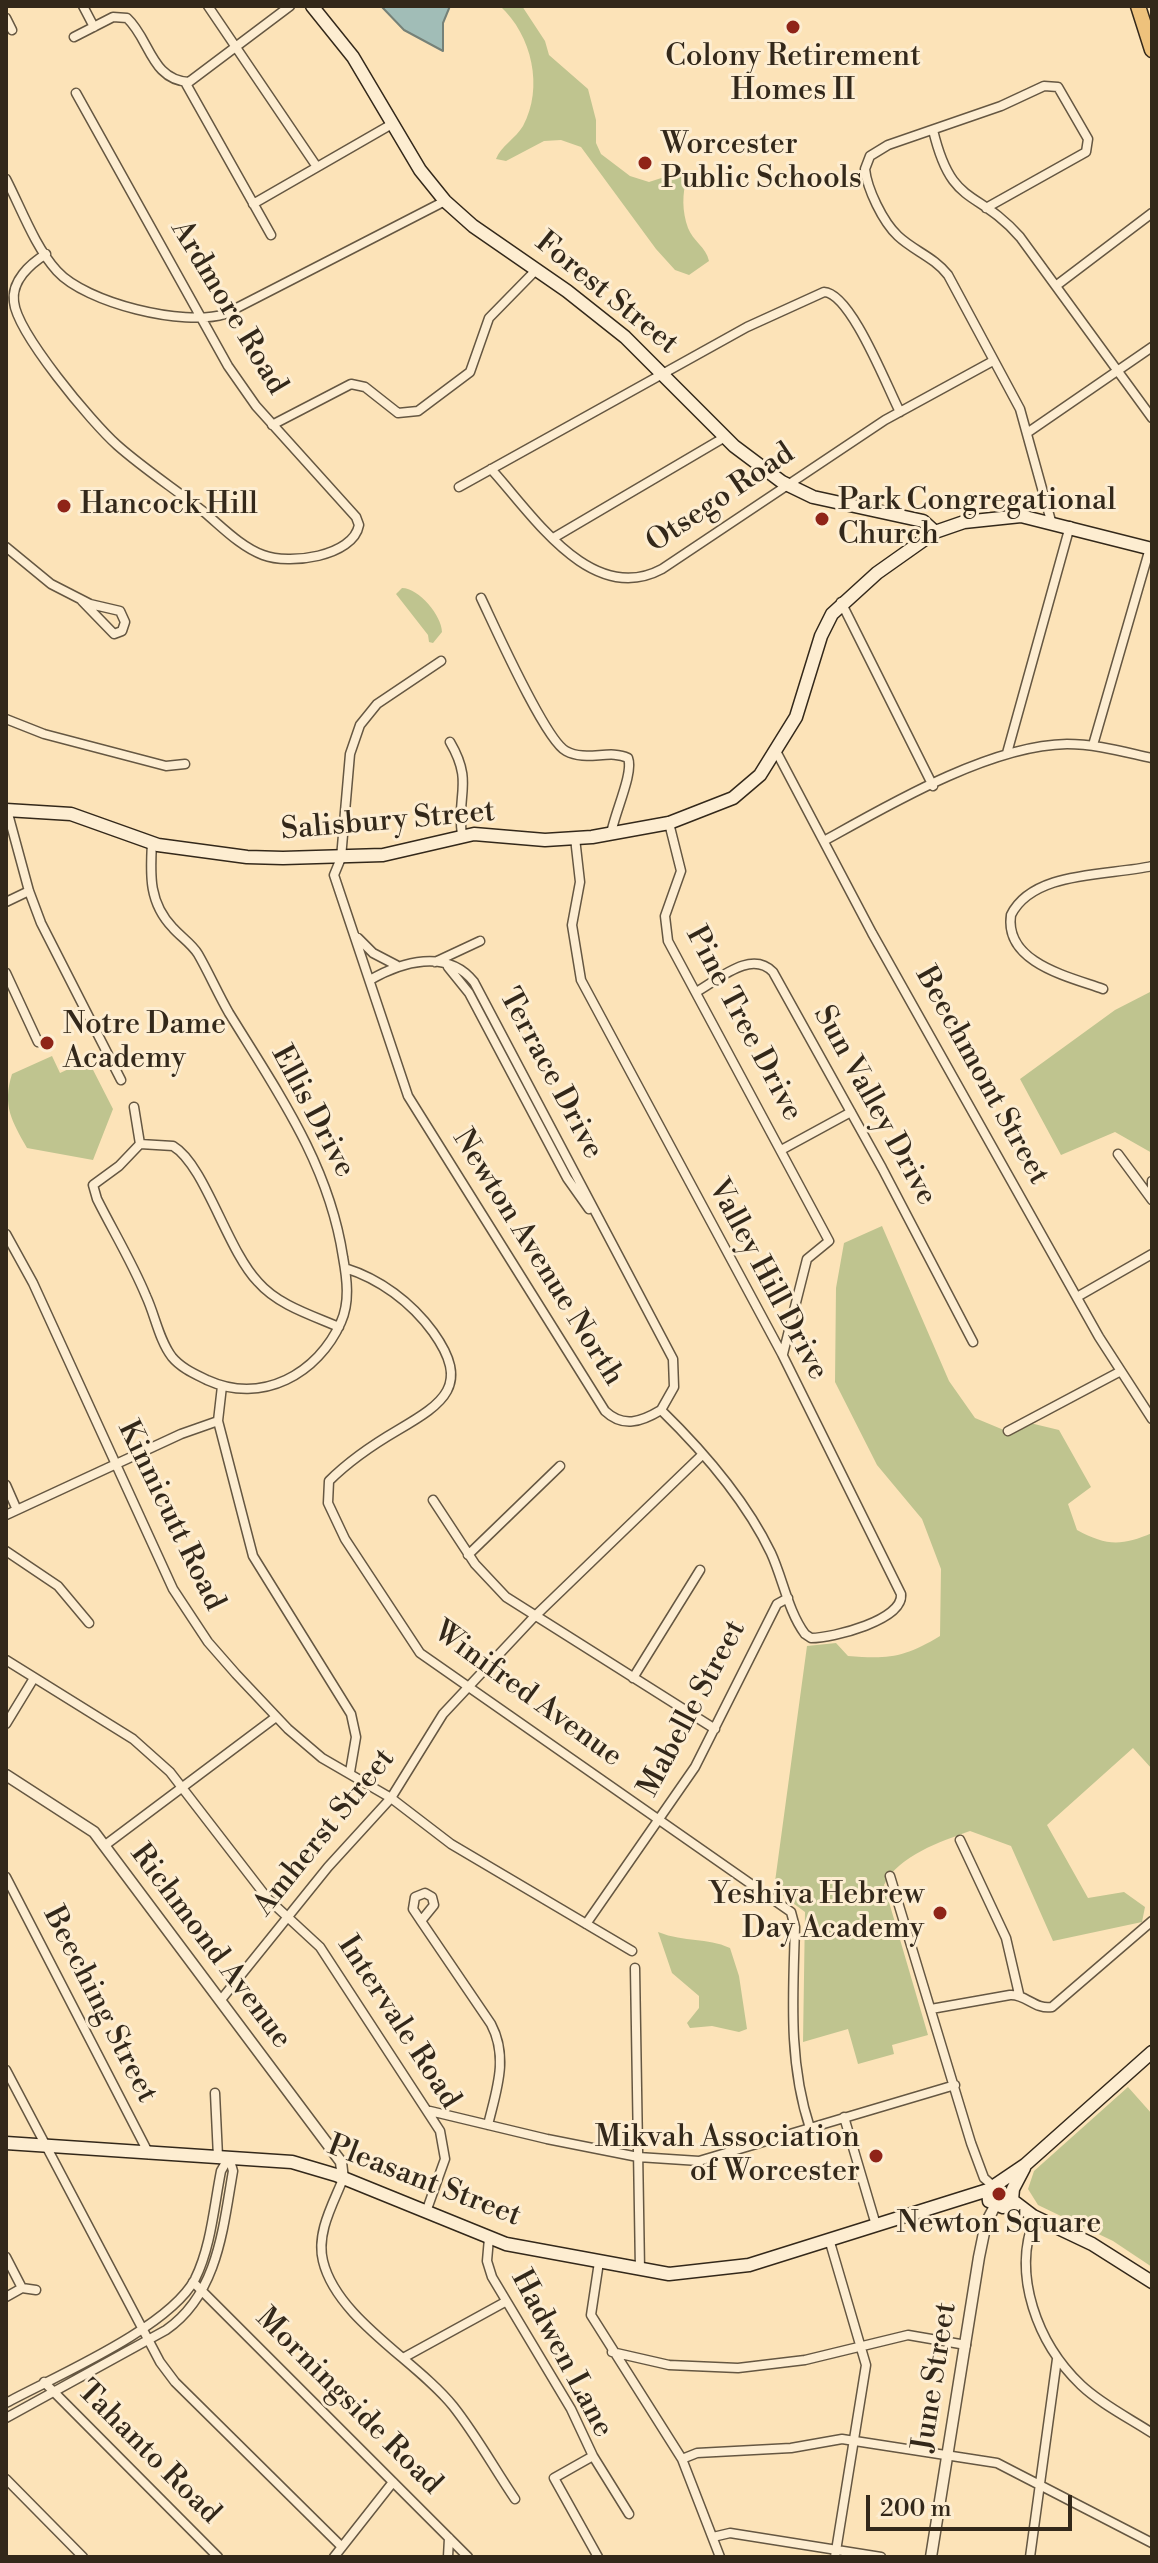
<!DOCTYPE html>
<html>
<head>
<meta charset="utf-8">
<style>
  body { margin:0 }
  #map { position:relative; width:1158px; height:2563px; overflow:hidden; background:#fce3b8; font-family:"Libre Bodoni",serif }
  canvas { display:block }
  .frame { position:absolute; inset:0; border:8px solid #33281a; pointer-events:none }
  .scale { position:absolute; left:866px; top:2495px; width:206px; height:36px; box-sizing:border-box; border:4px solid #33281a; border-top:0; padding-left:10px; font-size:24px; line-height:28px; white-space:nowrap; color:#33281a; -webkit-text-stroke:6px #fdedd1; paint-order:stroke }
</style>
</head>
<body>
<div id="map">
<canvas width="1158" height="2563"></canvas>
<div class="frame"></div>
<div class="scale">200 m</div>
</div>
<script>
const context = document.querySelector('canvas').getContext('2d');
context.lineJoin = 'round';
function fill(path, color) {
  context.fillStyle = color;
  context.fill(path, 'evenodd');
}
function trace(path, color, width, dash) {
  context.strokeStyle = color;
  context.lineWidth = width;
  context.lineCap = dash ? 'butt' : 'round';
  context.setLineDash(dash || []);
  context.stroke(path);
}
function write(font, color, halo, rows, align = 'center') {
  context.font = font + ' "Libre Bodoni",serif';
  context.lineWidth = 6;
  context.setLineDash([]);
  context.textBaseline = 'middle';
  context.strokeStyle = halo;
  context.fillStyle = color;
  for (const [text, x, y, turn = 0] of rows) {
    context.save();
    context.translate(x, y);
    context.rotate((+turn || 0) * Math.PI / 180);
    context.textAlign = isNaN(turn) ? turn : align;
    if (halo) context.strokeText(text, 0, 0);
    context.fillText(text, 0, 0);
    context.restore();
  }
}
fill(new Path2D(`
  M500,6H522L545,41L549,55L588,89L596,120V143L601,154L630,176L649,182L683,171L687,177C682,194 682,211 688,228C693,241 706,247 709,261L689,275L675,270L656,249L581,147L561,140L544,141L506,161L496,159C501,146 516,138 523,126C544,88 532,35 500,6Z
  M402,588C419,588 442,616 442,632L433,643L429,642L428,635L396,594Z
  M1152,991V1153L1115,1132L1061,1155L1020,1079L1115,1010Z
  M52,1056L60,1073L88,1060L113,1109L93,1160L27,1148C12,1121 2,1106 12,1074Z
  M882,1226L949,1381L975,1418L1011,1433L1030,1423L1059,1430L1091,1487L1068,1504L1077,1530C1106,1546 1122,1546 1152,1533V1769L1133,1748L1047,1825L1088,1898L1124,1892L1145,1907L1142,1922L1053,1941L1011,1846L970,1831C940,1842 899,1855 884,1885L928,2035L892,2045L894,2054L858,2064L848,2029L803,2042L805,1912L774,1889L807,1646L836,1643L848,1656C888,1659 904,1658 940,1636L941,1569L922,1519L877,1465L835,1382L836,1288L844,1243Z
  M658,1932C686,1943 706,1937 730,1948L739,1976L747,2029L739,2032L712,2026L690,2028L687,2023L699,2008V1996L672,1973Z
  M1128,2087L1152,2114V2267L1113,2241L1038,2205L1028,2189L1034,2171Z`), '#bfc48f');
const water = new Path2D(`
  M381,6H450L443,23V51L404,30Z`);
fill(water, '#a1bdb7');
trace(water, '#758178', 2);
const minor = new Path2D(`
  M83,6L94,27
  M208,6L317,167
  M6,18L12,30
  M74,37L113,17L127,18C150,39 151,80 189,82L290,6
  M185,82L271,235
  M933,130C952,209 976,187 1020,237L1152,418
  M6,179C21,208 35,247 57,271C86,303 184,327 225,314L445,201
  M253,204L392,124
  M986,208L1086,152L1088,139L1058,87L1044,86L1001,106L888,145L870,156L865,169C867,189 883,222 898,236C914,251 934,257 948,275L1020,409L1051,521
  M46,254C30,264 11,281 14,302C17,333 92,423 117,445C144,469 175,489 204,512C222,527 241,547 263,555C289,565 353,557 359,525L356,517L256,406L228,366L76,93
  M1057,285L1152,213
  M272,425L351,384L365,387L398,413L418,411L470,372L489,318L537,269
  M1027,433L1152,347
  M491,469C533,515 591,607 662,569L885,420L993,361
  M459,487L747,327L824,292C851,293 887,387 900,412
  M555,537L725,437
  M6,547L51,584L90,604L120,611L125,622L122,631L114,634L82,601
  M481,598C494,625 545,740 566,751C586,762 610,749 628,758C634,773 614,814 611,834
  M841,602L933,786
  M441,661L377,704L360,725L350,754L341,858L334,875L408,1096L605,1411C623,1428 641,1422 661,1410C702,1450 746,1501 771,1553C783,1579 788,1611 805,1634L811,1638C833,1638 904,1620 901,1594L782,1354L581,980L572,925L580,882L575,838
  M6,719L44,734L166,766L185,764
  M450,742C474,783 456,794 462,835
  M1093,745L1150,548
  M776,751L872,933L1099,1337L1152,1419
  M1007,753L1070,526
  M7,810L29,891L41,923L121,1080
  M669,823L681,871L665,916L668,941L829,1241L807,1259L783,1354
  M824,841C890,804 991,745 1067,744C1096,744 1124,752 1152,758
  M152,843C150,876 149,903 173,928C181,937 192,944 198,954C209,973 218,994 229,1013C277,1091 329,1164 343,1257C347,1279 350,1302 341,1322C318,1374 262,1405 207,1380C195,1374 181,1368 172,1357C159,1340 155,1315 146,1296C132,1262 113,1231 97,1199L93,1185L119,1166L140,1144L173,1146C205,1165 227,1250 258,1282C278,1305 311,1315 339,1327
  M6,902L29,891
  M358,938L373,953L396,965
  M435,962L480,941
  M448,967L469,993L567,1178L589,1209
  M6,973L38,1042
  M370,980C401,962 447,948 474,982L673,1359L674,1387L661,1410
  M1103,989C1070,977 1004,963 1011,915C1033,870 1110,876 1152,866
  M696,992C718,980 751,949 773,972L882,1168L973,1342
  M134,1107L140,1144
  M783,1149L851,1112
  M1118,1154L1152,1200
  M1152,1198V1181
  M6,1234L33,1283L173,1589L208,1642L236,1674L288,1729L322,1758L391,1798L451,1844L632,1951
  M345,1268C380,1279 411,1302 433,1332C471,1385 444,1403 398,1430C374,1444 349,1461 329,1481L328,1503L345,1539L420,1653L791,1912L795,1927C793,1995 788,2062 810,2128
  M1077,1297L1152,1254
  M222,1386L218,1421L253,1556L351,1714L356,1737L350,1772
  M1008,1431L1121,1371
  M6,1485L17,1510
  M433,1500L475,1564L506,1597L715,1729
  M6,1515L181,1434L218,1421
  M6,1551L58,1586L89,1623
  M468,1555L560,1466
  M6,1660L133,1739L170,1772L268,1899L320,1947L440,2131L445,2159L426,2212
  M633,1678L700,1570
  M6,1724L34,1678
  M960,1840L1006,1938L1019,1994
  M104,1846L276,1717
  M890,1876L971,2143L984,2178L992,2185
  M6,1877L149,2154
  M421,1921L434,1905L432,1897L425,1893L415,1897L413,1909L421,1921L491,2024C509,2058 496,2091 488,2125
  M586,1924L695,1767L777,1604L788,1598
  M635,1968L640,2270
  M220,2001L328,1867L391,1798L443,1714L533,1618L702,1455
  M931,2009L1010,1995C1026,1994 1035,2010 1052,2007L1152,1921
  M6,2070L160,2362L175,2382L342,2547
  M215,2093L218,2157
  M430,2111L547,2139L638,2157L699,2161L955,2085
  M844,2117L876,2225
  M343,2179C333,2204 316,2233 323,2261C337,2319 417,2361 453,2406C476,2435 494,2468 515,2499
  M1035,2217C1011,2275 1038,2344 1081,2385C1101,2404 1129,2418 1152,2433
  M489,2238L487,2261L492,2277L571,2409L593,2456L554,2478L598,2557
  M829,2239L866,2365L835,2557
  M6,2257L22,2288
  M599,2262L591,2315L682,2459L720,2557
  M193,2282L468,2557
  M6,2297L22,2288L36,2290
  M612,2352L669,2365L738,2368L805,2360L908,2335L966,2345
  M403,2358L505,2302
  M44,2382L218,2557
  M6,2403C56,2376 169,2328 195,2279C211,2247 214,2206 221,2171L229,2157
  M6,2418L166,2330C218,2294 223,2228 233,2171L229,2157
  M593,2456L629,2514
  M682,2459L697,2453L791,2448L842,2439L997,2463L1152,2543
  M6,2479L83,2557
  M713,2537L730,2533L881,2557
  M334,2557L393,2482
  M448,2557L449,2538
  M1030,2557L1057,2359`);
const tertiary = new Path2D(`
  M6,1775L94,1832L341,2162L343,2179
  M931,2557L979,2257L986,2223L995,2206`);
const secondary = new Path2D(`
  M312,6L353,57L420,170L445,201L473,226L567,291L625,337L734,446L782,482L813,497L923,521L935,532
  M6,810L71,814L158,845L247,857L283,858L383,855L474,834L545,840L592,837L669,823L733,798L760,775L796,717L821,636L832,614L877,573L935,532L964,522L1021,516L1152,549
  M6,2143L292,2162L336,2175L506,2244L669,2274L749,2265L988,2190
  M988,2190L1025,2165L1152,2052
  M988,2190L989,2201L1003,2207L1012,2200
  M1012,2200L1033,2216L1092,2244L1152,2282
  M1012,2200L1013,2189L1024,2168`);
const primary = new Path2D(`
  M1138,6L1152,50`);
trace(minor, '#655742', 11);
trace(tertiary, '#655742', 13);
trace(secondary, '#33281a', 15);
trace(primary, '#33281a', 17);
trace(minor, '#fdedd1', 8);
trace(tertiary, '#fdedd1', 10);
trace(secondary, '#fdedd1', 12);
trace(primary, '#eec27c', 14);
for (const [x, y, r, color] of [
  [793,27,8,"#8f2418"],
  [645,163,8,"#8f2418"],
  [64,506,8,"#8f2418"],
  [822,519,8,"#8f2418"],
  [47,1043,8,"#8f2418"],
  [940,1913,8,"#8f2418"],
  [876,2156,8,"#8f2418"],
  [999,2194,8,"#8f2418"]
]) {
  const dot = new Path2D();
  dot.arc(x, y, r, 0, 2 * Math.PI);
  context.fillStyle = color;
  context.fill(dot);
  trace(dot, '#fdedd1', 3);
}
write('30px', '#33281a', '#fdedd1', [
  ["Colony Retirement",793,58,"center"],
  ["Homes II",793,92,"center"],
  ["Worcester",661,146],
  ["Public Schools",661,180],
  ["Park Congregational",838,502],
  ["Church",838,536],
  ["Hancock Hill",80,506],
  ["Notre Dame",63,1026],
  ["Academy",63,1060],
  ["Yeshiva Hebrew",924,1896,"right"],
  ["Day Academy",924,1930,"right"],
  ["Mikvah Association",860,2139,"right"],
  ["of Worcester",860,2173,"right"],
  ["Newton Square",999,2225,"center"]
], 'left');
write('30px', '#33281a', '#fdedd1', [
  ["Forest Street",606,294,39],
  ["Ardmore Road",228,308,59],
  ["Otsego Road",721,499,-34],
  ["Salisbury Street",388,822,-5],
  ["Pine Tree Drive",743,1024,62],
  ["Terrace Drive",550,1074,62],
  ["Beechmont Street",981,1076,61],
  ["Sun Valley Drive",874,1106,61],
  ["Ellis Drive",312,1112,62],
  ["Newton Avenue North",537,1258,58],
  ["Valley Hill Drive",767,1280,62],
  ["Kinnicutt Road",170,1516,64],
  ["Winifred Avenue",527,1695,36],
  ["Mabelle Street",693,1709,-62],
  ["Amherst Street",325,1833,-51],
  ["Richmond Avenue",210,1947,53],
  ["Beeching Street",99,2005,63],
  ["Intervale Road",398,2023,57],
  ["Pleasant Street",424,2182,21],
  ["Hadwen Lane",561,2354,62],
  ["June Street",936,2377,-81],
  ["Morningside Road",348,2402,45],
  ["Tahanto Road",148,2453,45]
]);
</script>
</body>
</html>
